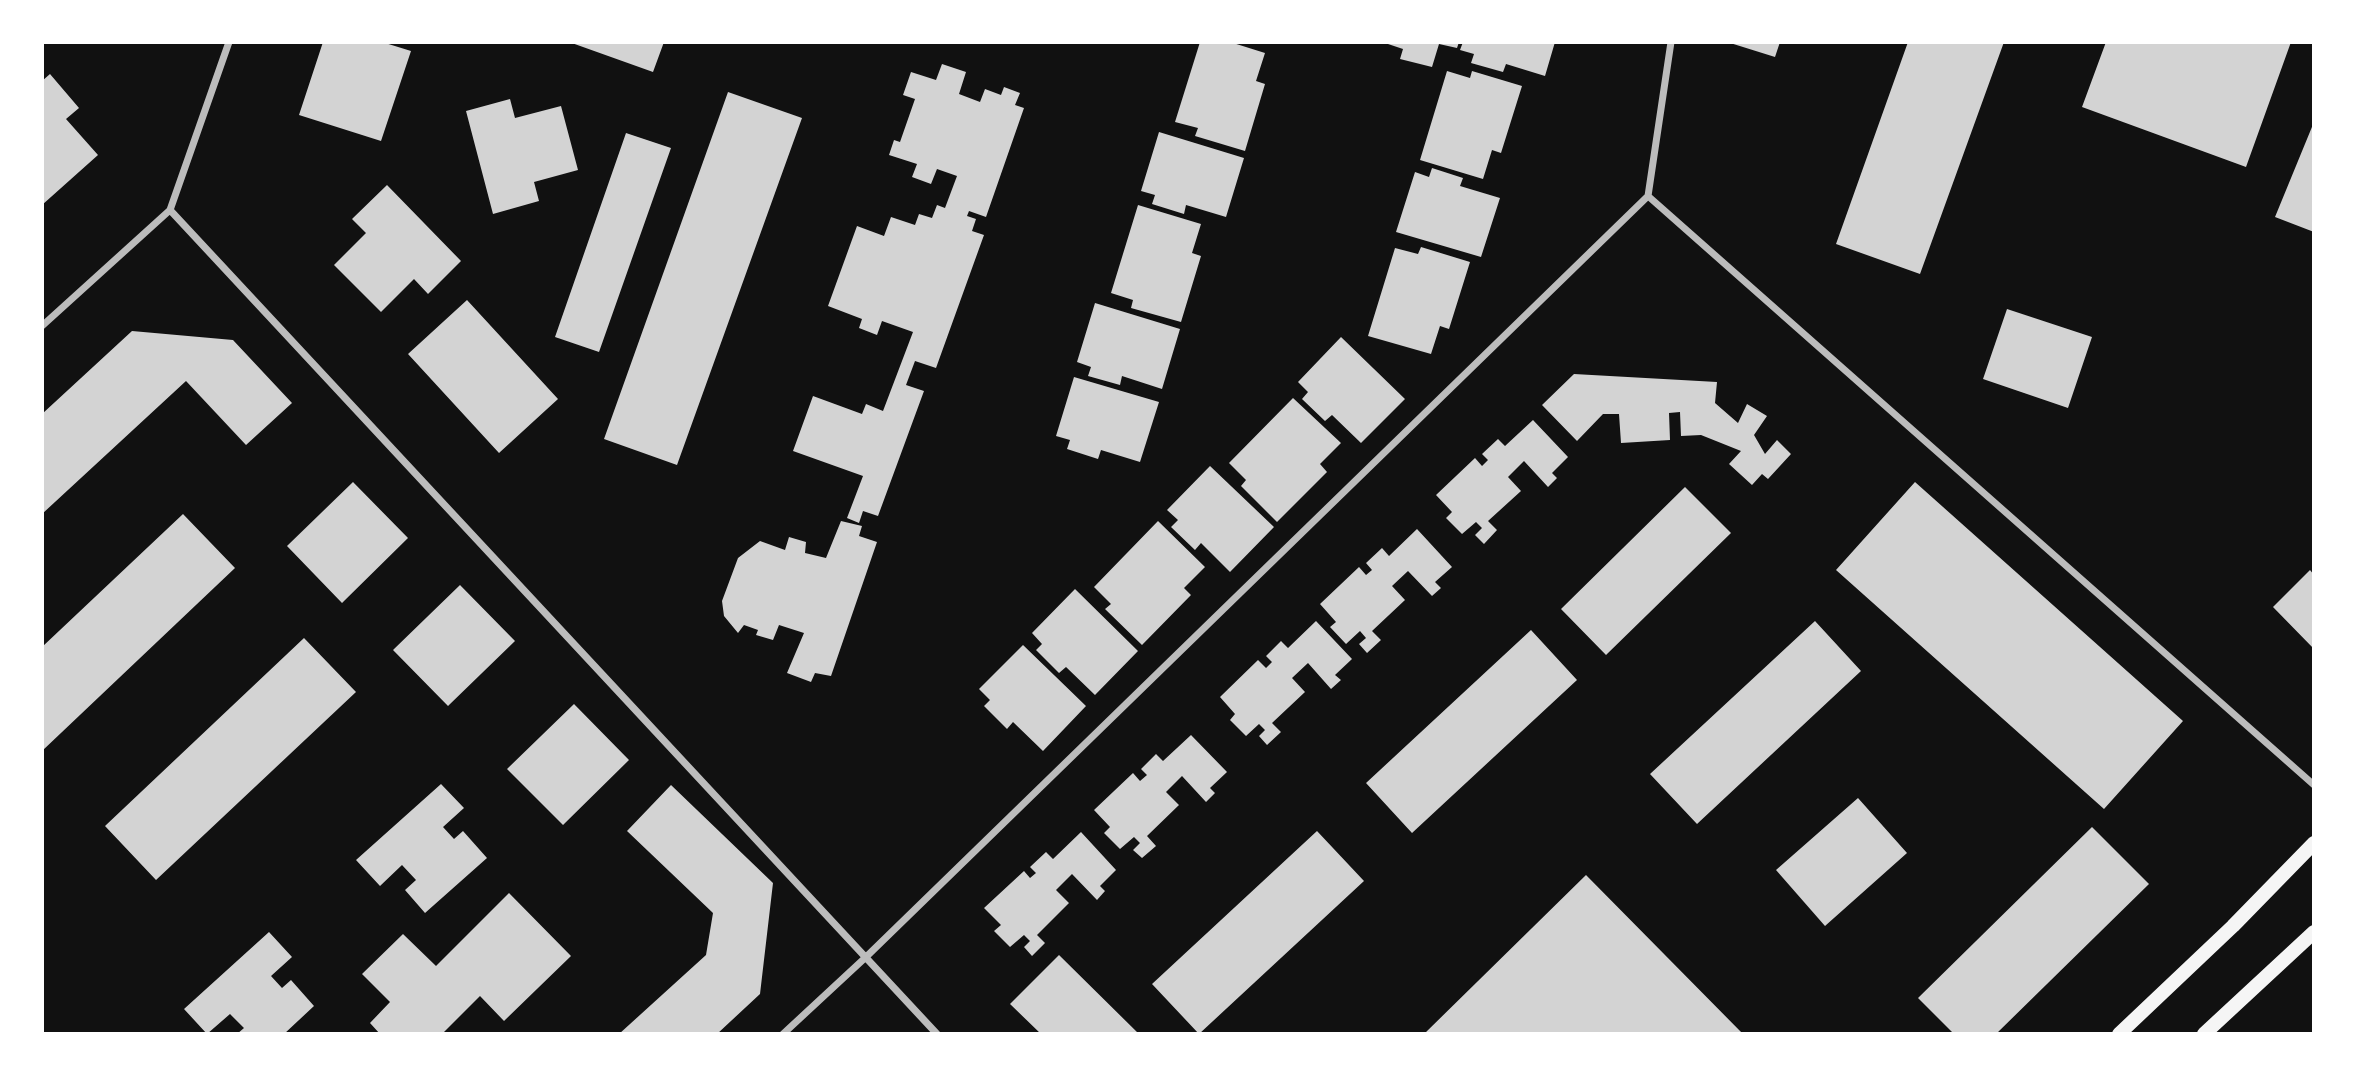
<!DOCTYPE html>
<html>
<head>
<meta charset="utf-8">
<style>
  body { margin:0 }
  #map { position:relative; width:2356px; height:1076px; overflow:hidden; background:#111; font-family:Barlow,sans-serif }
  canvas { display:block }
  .frame { position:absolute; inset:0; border:44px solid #fff; pointer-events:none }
</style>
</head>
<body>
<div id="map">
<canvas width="2356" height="1076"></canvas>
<div class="frame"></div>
</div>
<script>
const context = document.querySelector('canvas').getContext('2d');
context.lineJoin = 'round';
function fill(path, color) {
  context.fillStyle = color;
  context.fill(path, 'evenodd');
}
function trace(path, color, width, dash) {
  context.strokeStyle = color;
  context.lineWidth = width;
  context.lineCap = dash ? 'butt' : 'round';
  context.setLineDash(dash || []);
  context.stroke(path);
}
fill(new Path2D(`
  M323,42H382L411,51L381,141L299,115Z
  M569,42H664L653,72Z
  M1200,42H1230L1265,53L1256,81L1265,84L1245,151L1195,136L1198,128L1175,122Z
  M1382,42H1459L1457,48L1439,44L1432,67L1400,59L1403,49Z
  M1463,42H1555L1545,76L1506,64L1503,72L1471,63L1474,54L1460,50Z
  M1727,42H1780L1775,57Z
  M1908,42H2004L1920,274L1836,244Z
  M2106,42H2291L2246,167L2082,107Z
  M942,64L966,72L959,94L980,102L985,89L1001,95L1004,87L1020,93L1015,105L1024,108L986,217L969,211L967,216L976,219L972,231L984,235L936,368L915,361L906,385L924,391L878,516L863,511L859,523L847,518L863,476L793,451L813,396L862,414L866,404L883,411L913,332L882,321L877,335L859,328L862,319L828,306L857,226L884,236L891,217L915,225L919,214L932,218L937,205L945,208L957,176L937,169L931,184L912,177L917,164L889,155L894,140L900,142L915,99L903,95L911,72L936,80Z
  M1447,71L1470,78L1472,71L1522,86L1501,153L1492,150L1483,179L1420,160Z
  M50,74L79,108L66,119L98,155L42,205V81Z
  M728,92L802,118L677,465L604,439Z
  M510,99L515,118L561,106L578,170L534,182L539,201L493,214L466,111Z
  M2314,122V232L2275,217Z
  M1159,132L1244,158L1226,217L1186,205L1184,214L1152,204L1155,195L1141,191Z
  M626,133L671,148L599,352L555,337Z
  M1432,168L1463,178L1460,186L1500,198L1481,257L1396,232L1415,172L1429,177Z
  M387,185L461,261L428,294L414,279L381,312L334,265L366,233L352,219Z
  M1138,205L1201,224L1192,253L1201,256L1181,322L1131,308L1133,300L1111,293Z
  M1421,247L1470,262L1449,329L1440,326L1431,354L1368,336L1395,248L1418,254Z
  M467,300L558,399L499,453L408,354Z
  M1095,303L1180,329L1162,389L1122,376L1120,385L1088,376L1091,367L1077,362Z
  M2007,309L2092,337L2068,408L1983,379Z
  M132,331L233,340L292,403L246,445L186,381L42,514V414Z
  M1341,337L1405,399L1361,443L1332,415L1325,421L1302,399L1308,392L1298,382Z
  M1574,374L1717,382L1715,403L1738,423L1747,404L1767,416L1754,435L1765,454L1777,440L1791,454L1768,479L1762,474L1752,485L1729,464L1741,451L1701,435L1681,436L1680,412L1669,413L1670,440L1621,443L1619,414H1603L1577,441L1542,405Z
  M1074,377L1159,402L1140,462L1101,450L1098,459L1067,449L1070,440L1056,436Z
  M1293,398L1341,443L1320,464L1327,472L1277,522L1241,486L1246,480L1229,463Z
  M1533,420L1568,457L1552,473L1557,478L1548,487L1524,461L1508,477L1521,491L1488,521L1497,530L1484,544L1475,535L1482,528L1476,522L1462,534L1446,518L1452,512L1436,495L1475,458L1482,466L1488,460L1482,454L1498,439L1505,446Z
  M1210,466L1274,527L1230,572L1201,543L1195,550L1171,527L1178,520L1167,510Z
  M353,482L408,538L342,603L287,546Z
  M1915,482L2183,721L2104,809L1836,570Z
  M1685,487L1731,533L1606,655L1561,609Z
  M183,514L235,568L42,751V647Z
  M841,521L862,526L859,536L877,542L831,676L815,673L811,682L787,673L804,633L779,625L773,640L756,635L758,630L744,625L738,633L724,616L722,601L738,558L760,541L785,550L789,537L806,542L805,553L826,558Z
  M1158,521L1205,567L1184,588L1191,595L1142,645L1105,609L1111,604L1094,587Z
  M1417,529L1452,567L1435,582L1441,588L1432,596L1408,571L1392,586L1405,600L1372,631L1381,640L1367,653L1359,644L1366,638L1360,631L1346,644L1330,627L1336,622L1320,604L1359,567L1366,575L1372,570L1366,563L1382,548L1389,556Z
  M2310,570L2314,575V649L2273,607Z
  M460,585L515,641L448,706L393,650Z
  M1075,589L1138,651L1095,695L1066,667L1059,673L1036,650L1042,644L1032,633Z
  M1316,621L1352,659L1335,675L1341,680L1331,689L1308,663L1292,678L1305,692L1272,723L1281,732L1267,745L1259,736L1265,730L1259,724L1246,736L1230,720L1235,714L1220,697L1258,660L1266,668L1272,662L1266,656L1281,641L1288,648Z
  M1815,621L1861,671L1697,824L1650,774Z
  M1531,630L1577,680L1412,833L1366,783Z
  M304,638L356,692L156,880L105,826Z
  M1023,645L1086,706L1043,751L1013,722L1007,729L984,706L990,700L979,689Z
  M574,704L629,760L563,825L507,769Z
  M1191,735L1227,772L1210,788L1215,793L1206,802L1182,776L1166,792L1179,805L1147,836L1156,846L1142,858L1133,850L1140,843L1134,837L1120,849L1104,833L1110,827L1094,810L1133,773L1140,781L1147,775L1141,769L1156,754L1163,761Z
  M441,784L464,808L443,827L454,839L463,831L487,858L425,913L405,890L416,880L402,865L380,886L356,860Z
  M671,785L773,883L760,994L717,1034H619L706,955L713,913L627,831Z
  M1858,798L1907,853L1825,926L1776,870Z
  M2092,827L2149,884L1996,1034H1954L1918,998Z
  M1317,831L1364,881L1199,1034L1152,984Z
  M1081,832L1116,870L1100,886L1105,891L1097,900L1072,874L1056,890L1069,903L1037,935L1045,943L1032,956L1024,947L1030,941L1024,935L1010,947L994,931L1001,925L984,908L1024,871L1030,878L1036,873L1030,867L1046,852L1053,859Z
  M1586,875L1743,1034H1424Z
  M509,893L571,956L504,1021L480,996L442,1034H380L370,1023L390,1002L362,974L403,934L436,966Z
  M269,932L292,957L271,976L282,988L291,980L314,1006L284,1034H237L244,1028L230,1014L207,1034L184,1009Z
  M1059,955L1139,1034H1041L1010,1004Z`), '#d3d3d3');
trace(new Path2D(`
  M1648,196L2314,785
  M170,210L937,1034
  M42,326L170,210L229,42
  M783,1034L866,957L1648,196L1671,42`), '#bcbcbc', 7);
trace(new Path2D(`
  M2119,1034L2233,926L2314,843
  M2204,1034L2314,932`), '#f5f5f5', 14);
</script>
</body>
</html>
